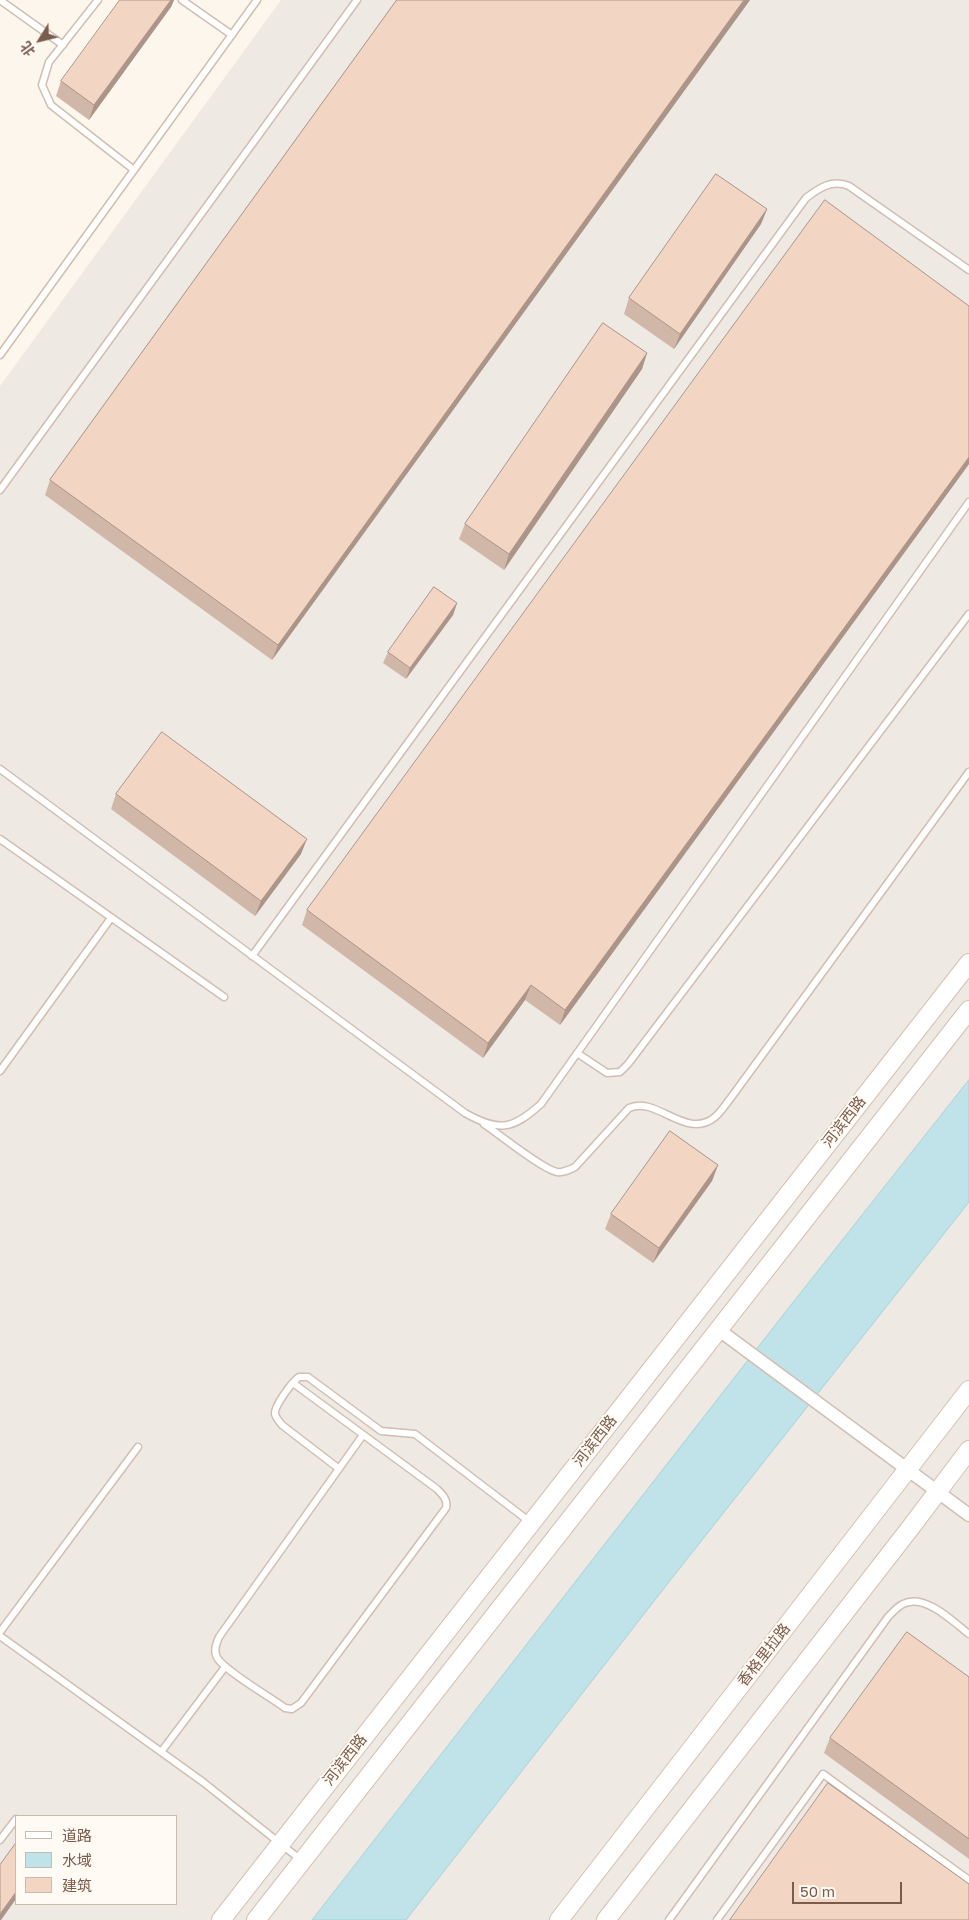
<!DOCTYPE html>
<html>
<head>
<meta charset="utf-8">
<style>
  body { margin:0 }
  #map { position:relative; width:969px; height:1920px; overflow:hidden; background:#fdf6ec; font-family:"Golos Text","Noto Sans SC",sans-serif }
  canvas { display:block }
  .legend { position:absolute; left:15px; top:1815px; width:162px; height:90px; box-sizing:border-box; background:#fffaf3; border:1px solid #cabbb1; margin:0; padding:6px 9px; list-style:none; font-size:15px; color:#7a5c4d }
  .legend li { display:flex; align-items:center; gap:10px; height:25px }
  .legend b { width:25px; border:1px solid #cabbb1 }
  .north { position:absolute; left:15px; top:15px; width:50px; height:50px; -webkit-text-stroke:4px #fffaf3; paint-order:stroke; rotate:234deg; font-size:14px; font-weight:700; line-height:20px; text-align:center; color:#7a5c4d }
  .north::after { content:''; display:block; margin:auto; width:18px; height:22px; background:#7a5c4d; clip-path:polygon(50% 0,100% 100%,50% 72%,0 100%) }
  .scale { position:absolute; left:792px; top:1882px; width:110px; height:22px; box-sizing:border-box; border:2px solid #7a5c4d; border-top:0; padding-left:6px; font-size:15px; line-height:18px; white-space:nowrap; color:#7a5c4d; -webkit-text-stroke:4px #fffaf3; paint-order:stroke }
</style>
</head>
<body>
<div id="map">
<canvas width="969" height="1920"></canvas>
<ul class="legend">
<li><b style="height:6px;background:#fff"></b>道路</li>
<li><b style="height:14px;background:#bfe3e8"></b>水域</li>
<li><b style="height:14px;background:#f3d5c3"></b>建筑</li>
</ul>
<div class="north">北</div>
<div class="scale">50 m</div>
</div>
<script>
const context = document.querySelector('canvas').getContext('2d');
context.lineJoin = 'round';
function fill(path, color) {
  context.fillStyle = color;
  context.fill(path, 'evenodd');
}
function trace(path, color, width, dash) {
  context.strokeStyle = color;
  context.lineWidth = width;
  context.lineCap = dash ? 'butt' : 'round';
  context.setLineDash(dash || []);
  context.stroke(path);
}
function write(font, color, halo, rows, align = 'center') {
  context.font = font + ' "Golos Text","Noto Sans SC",sans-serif';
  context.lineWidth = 4;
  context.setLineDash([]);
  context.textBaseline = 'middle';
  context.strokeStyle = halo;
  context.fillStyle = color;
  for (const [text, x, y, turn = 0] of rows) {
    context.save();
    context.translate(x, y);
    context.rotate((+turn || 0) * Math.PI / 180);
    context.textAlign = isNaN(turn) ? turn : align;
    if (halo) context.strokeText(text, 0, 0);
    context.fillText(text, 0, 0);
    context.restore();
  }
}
fill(new Path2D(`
  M281,0H969V1920H0V386ZM16,1816H176V1904H16Z`), '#efe9e4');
const water = new Path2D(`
  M969,1080V1202L672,1578L406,1920H312L787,1310Z`);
fill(water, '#bfe3e8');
trace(water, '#a5d3da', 1);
const lane = new Path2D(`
  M0,0L63,45
  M98,0L49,62L42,85L51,105L134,170
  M182,0L232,35
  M0,355L257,0
  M0,490L357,0
  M0,769L465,1113C499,1132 512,1130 541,1104L969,502
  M0,839L224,997
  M252,956L806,198C819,188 832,179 849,186L969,270
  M577,1053L607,1073L620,1072L628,1064L969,614
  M0,1071L111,918
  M484,1124C499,1134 542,1169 557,1172C563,1173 569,1170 575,1167L629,1108C656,1095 686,1141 715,1117C721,1112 725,1105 730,1099L969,772
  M293,1383L437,1489C443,1495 448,1500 446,1508L301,1703L292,1709L285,1708C270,1697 227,1672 218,1659C213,1652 216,1644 219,1637L363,1435
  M338,1468L282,1425C279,1421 276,1418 275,1414C274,1406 292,1382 299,1377H308L381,1431L415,1434L530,1522
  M0,1632L138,1447
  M0,1636L203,1782L301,1860
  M161,1752L225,1667
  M0,1840L16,1819
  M669,1920L888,1617C892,1613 898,1606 903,1604C925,1593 952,1621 969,1634
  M717,1920L823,1774L969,1880`);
const street = new Path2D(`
  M719,1330L969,1515`);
const secondary = new Path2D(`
  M221,1920L969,963
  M256,1920L969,1010
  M559,1920L969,1390
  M606,1920L911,1527L969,1450`);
trace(lane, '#d1beb0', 9);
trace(street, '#d1beb0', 15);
trace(secondary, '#d6c0b0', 20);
trace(lane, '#fff', 6);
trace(street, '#fff', 12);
trace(secondary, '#fff', 18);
fill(new Path2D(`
  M171,0H174L171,7L89,120L56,96L61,81Z
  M397,0H750L272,660L45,495L50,480Z
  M767,209L761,224L674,349L624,314L629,298Z
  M969,306V464L560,1025L525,1000L483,1058L302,925L307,910Z
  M647,353L642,369L504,570L459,539L465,524Z
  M457,603L453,615L406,679L383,663L388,652Z
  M116,794L301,854L255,916L111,809Z
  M718,1165L712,1181L653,1263L605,1229L611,1214Z
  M969,1677V1859L824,1753L830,1738Z`), '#d1b7a8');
fill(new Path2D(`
  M171,0H174L171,7L89,120L94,105Z
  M744,0H750L272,660L278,645Z
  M767,209L761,224L674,349L680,334Z
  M647,353L642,369L504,570L509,554Z
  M969,457V464L560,1025L565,1010Z
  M457,603L453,615L406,679L410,668Z
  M307,839L301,854L255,916L261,901Z
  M531,985L525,1000L483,1058L488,1043Z
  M718,1165L712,1181L653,1263L659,1248Z
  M16,1892V1899L1,1920H0V1914Z`), '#aa9588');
const building = new Path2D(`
  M120,0H171L94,105L61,81Z
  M397,0H744L278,645L50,480Z
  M716,174L767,209L680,334L629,298Z
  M825,200L969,306V457L565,1010L531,985L488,1043L307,910Z
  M603,323L647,353L509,554L465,524Z
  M434,587L457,603L410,668L388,652Z
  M162,732L307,839L261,901L116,794Z
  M670,1131L718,1165L659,1248L611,1214Z
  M907,1632L969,1677V1839L830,1738Z
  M828,1783L969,1884V1920H730Z
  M16,1843V1892L0,1914V1865Z`);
fill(building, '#f3d5c3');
trace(building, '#aa9588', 1);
write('15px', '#7a5c4d', '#fffaf3', [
  ["河滨西路",844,1122,-52],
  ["河滨西路",595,1441,-52],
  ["香格里拉路",764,1655,-52],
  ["河滨西路",345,1760,-52]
]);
</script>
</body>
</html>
